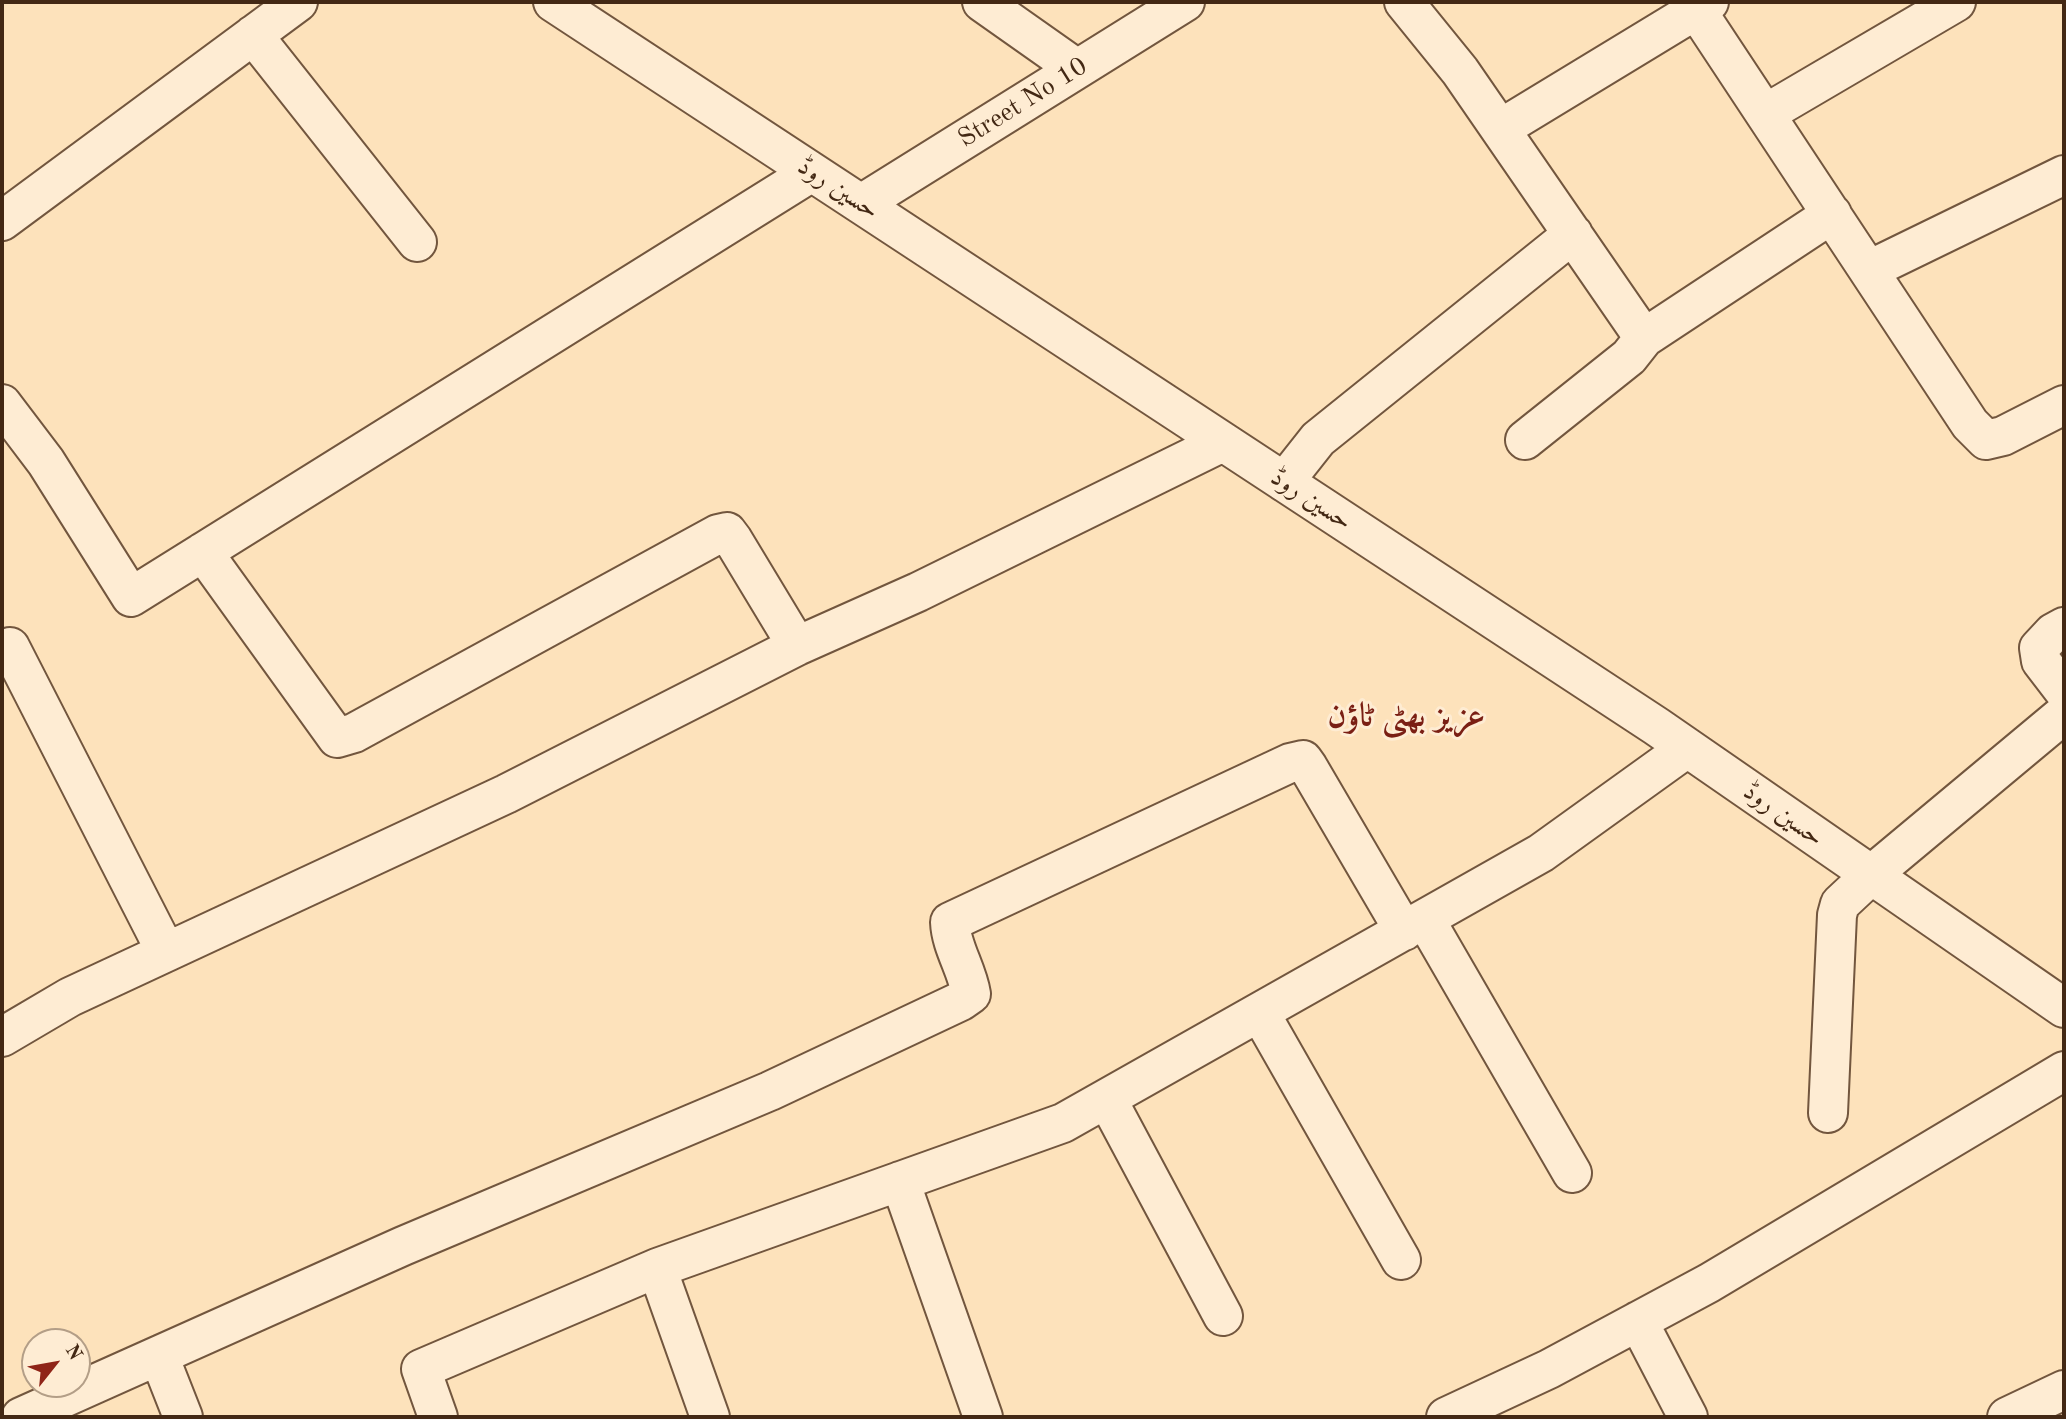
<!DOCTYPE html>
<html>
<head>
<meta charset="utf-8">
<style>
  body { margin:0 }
  #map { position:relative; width:2066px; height:1419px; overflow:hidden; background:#fde2bb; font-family:"Old Standard TT",serif }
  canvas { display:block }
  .frame { position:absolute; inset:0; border:4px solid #432814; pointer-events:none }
  .north { position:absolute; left:21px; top:1328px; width:70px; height:70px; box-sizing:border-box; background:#feecd3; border:2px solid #b39e87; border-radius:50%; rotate:59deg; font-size:19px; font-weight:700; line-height:28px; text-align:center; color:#432814 }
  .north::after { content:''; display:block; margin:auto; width:24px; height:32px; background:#8f2418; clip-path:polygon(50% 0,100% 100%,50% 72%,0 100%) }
</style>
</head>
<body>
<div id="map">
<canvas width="2066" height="1419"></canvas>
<div class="frame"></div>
<div class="north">N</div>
</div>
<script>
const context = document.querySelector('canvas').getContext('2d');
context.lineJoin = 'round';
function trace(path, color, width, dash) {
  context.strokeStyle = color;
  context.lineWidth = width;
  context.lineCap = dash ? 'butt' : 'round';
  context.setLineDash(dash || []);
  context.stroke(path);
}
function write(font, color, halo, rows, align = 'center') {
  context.font = font + ' "Old Standard TT",Amiri,serif';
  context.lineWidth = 6;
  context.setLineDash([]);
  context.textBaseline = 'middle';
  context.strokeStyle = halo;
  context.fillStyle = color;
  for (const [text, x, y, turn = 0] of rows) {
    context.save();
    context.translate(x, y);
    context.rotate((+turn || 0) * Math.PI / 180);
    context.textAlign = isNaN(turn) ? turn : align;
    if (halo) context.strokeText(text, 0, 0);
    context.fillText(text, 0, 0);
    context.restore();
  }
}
const minor = new Path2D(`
  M553,2L1656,726L2064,1008
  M982,2L1077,69
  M1404,2L1460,71L1644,338L1832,214
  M1691,2L1970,424L1986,440L2003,436L2064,405
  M253,35L417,242
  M1765,114L1956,2
  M1500,129L1709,2
  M861,204L1185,2
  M2,221L298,2
  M1869,270L2064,175
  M2,404L46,462L131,597L812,172
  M1525,440L1629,357L1644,338
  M1284,482L1318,439L1573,234
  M203,552L337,738L354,733L718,534L727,532L733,540L797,646
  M2064,627L2053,633L2039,648L2041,661L2064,691
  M2,652L10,647L166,952
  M1425,919L1572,1173
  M1260,1013L1401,1260
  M2,1037L70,997L506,794L797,646L918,592L1223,442
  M1107,1099L1223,1316
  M1828,1113L1837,915L1840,904L1871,875L2064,714
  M900,1181L983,1417
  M657,1268L710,1417
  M1638,1321L1688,1417
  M159,1356L183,1417
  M21,1417L403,1246L770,1091L961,1001L971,994C967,969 951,947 950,922L1290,763L1303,760L1308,767L1404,931
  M438,1417L421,1369L657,1268L1063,1123L1541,853L1687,748
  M1446,1417L1549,1369L1709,1283L2064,1071
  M2007,1417L2064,1390`);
trace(minor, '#72563e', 42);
trace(minor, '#feecd3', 38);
write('26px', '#432814', '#feecd3', [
  ["Street No 10",1023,103,-32],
  ["حسین روڈ",838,189,33],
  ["حسین روڈ",1311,500,33],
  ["حسین روڈ",1783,815,35]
]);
write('bold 33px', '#7a1f14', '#feecd3', [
  ["عزیز بھٹی ٹاؤن",1406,717]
]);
</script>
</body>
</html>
